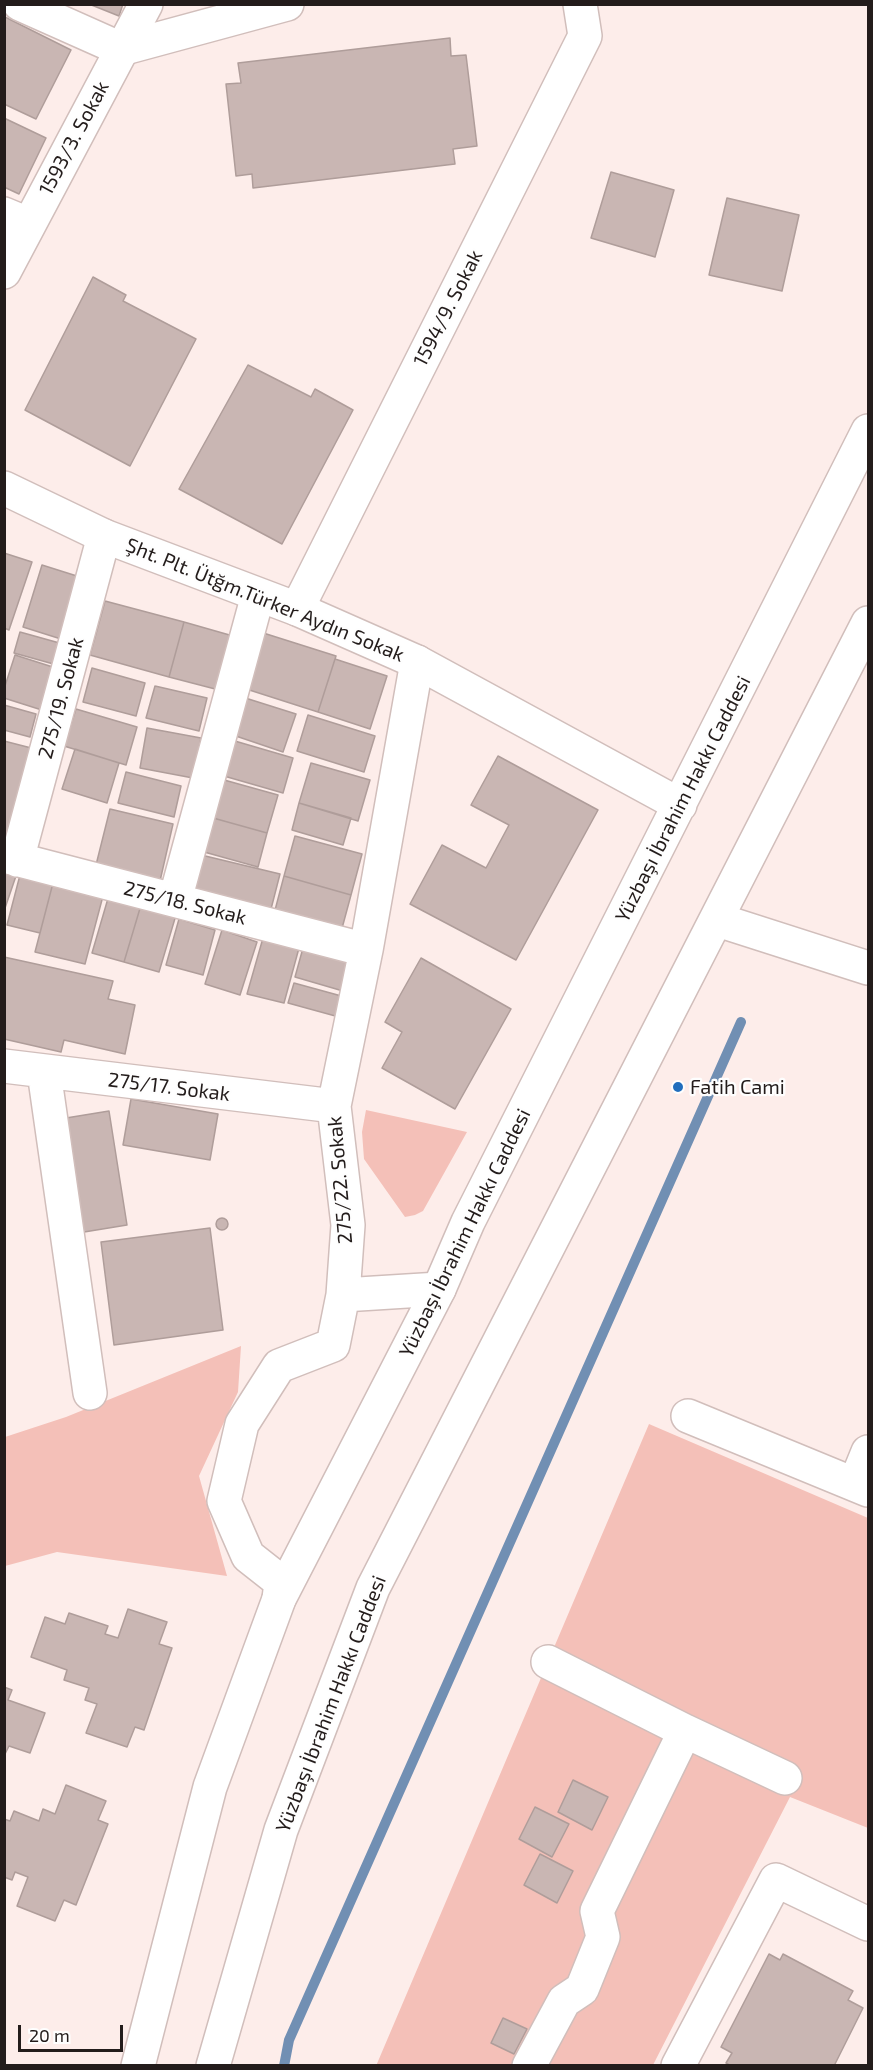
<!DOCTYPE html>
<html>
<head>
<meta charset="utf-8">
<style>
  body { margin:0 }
  #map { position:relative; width:873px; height:2070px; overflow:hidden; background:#fdedea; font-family:"Exo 2",sans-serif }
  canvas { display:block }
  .frame { position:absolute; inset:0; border:6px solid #231c1b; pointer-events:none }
  .scale { position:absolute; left:18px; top:2025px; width:105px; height:27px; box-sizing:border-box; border:3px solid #231c1b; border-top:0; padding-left:8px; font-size:18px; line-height:21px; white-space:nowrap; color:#231c1b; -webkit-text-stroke:4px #fefefe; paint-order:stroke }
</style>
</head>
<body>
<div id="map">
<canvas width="873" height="2070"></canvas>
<div class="frame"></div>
<div class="scale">20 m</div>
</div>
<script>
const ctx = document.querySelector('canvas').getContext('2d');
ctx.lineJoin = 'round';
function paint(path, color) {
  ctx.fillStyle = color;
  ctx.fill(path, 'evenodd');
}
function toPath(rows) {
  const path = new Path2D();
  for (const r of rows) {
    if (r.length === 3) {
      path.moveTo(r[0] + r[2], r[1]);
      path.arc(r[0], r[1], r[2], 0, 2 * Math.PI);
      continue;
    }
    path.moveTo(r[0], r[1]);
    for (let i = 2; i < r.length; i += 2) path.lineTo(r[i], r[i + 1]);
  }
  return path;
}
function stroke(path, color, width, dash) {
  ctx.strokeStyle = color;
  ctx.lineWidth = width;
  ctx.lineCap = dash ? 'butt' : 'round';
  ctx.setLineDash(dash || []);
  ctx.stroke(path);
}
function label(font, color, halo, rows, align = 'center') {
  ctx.font = font + ' "Exo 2",sans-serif';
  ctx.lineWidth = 4.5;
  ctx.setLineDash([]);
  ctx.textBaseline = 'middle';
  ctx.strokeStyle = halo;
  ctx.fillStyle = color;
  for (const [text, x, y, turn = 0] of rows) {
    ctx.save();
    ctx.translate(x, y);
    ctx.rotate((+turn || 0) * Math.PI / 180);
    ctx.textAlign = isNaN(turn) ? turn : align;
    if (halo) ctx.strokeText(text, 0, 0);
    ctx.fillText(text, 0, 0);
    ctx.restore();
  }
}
paint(toPath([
  [366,1110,467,1132,423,1211,415,1215,405,1217,364,1159,362,1132],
  [241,1346,238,1392,199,1476,227,1576,57,1552,5,1566,5,1437,66,1417],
  [649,1424,868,1518,868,1828,790,1797,653,2065,376,2066]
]), '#f4c0b8');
stroke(toPath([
  [284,2066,289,2040,741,1022]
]), '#718fb3', 10);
const building = toPath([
  [89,4,123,4,119,16,89,4],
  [5,17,71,50,36,119,4,104,5,17],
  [450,38,451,56,466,55,477,146,453,149,455,164,253,188,252,174,236,176,226,84,241,83,238,63,450,38],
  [4,118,46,138,19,194,4,187,4,118],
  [611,172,674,190,655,257,591,238,611,172],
  [727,198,799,215,782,291,709,275,727,198],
  [93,277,126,295,123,301,196,339,130,466,25,410,93,277],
  [248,365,311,397,315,389,353,410,282,544,179,489,248,365],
  [4,553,32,562,9,630,4,628,4,553],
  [42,565,80,577,61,639,23,627,42,565],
  [105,601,184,622,169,677,90,655,105,601],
  [184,622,233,636,219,690,169,677,184,622],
  [257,631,336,656,318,712,240,687,257,631],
  [20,632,63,644,57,665,14,653,20,632],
  [15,655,59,669,45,711,4,698,4,689,15,655],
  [335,659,387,676,370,729,318,712,335,659],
  [92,668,145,683,136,716,83,702,92,668],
  [155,686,207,698,199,731,146,718,155,686],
  [239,696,296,714,283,752,227,733,239,696],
  [4,705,36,714,30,737,4,730,4,705],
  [76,709,137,727,126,765,64,746,76,709],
  [308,715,375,736,364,772,297,751,308,715],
  [147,728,201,738,193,778,140,768,147,728],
  [228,739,293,758,283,793,217,774,228,739],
  [4,741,39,750,14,843,4,840,4,741],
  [75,749,119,763,107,803,62,789,75,749],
  [498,756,598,810,516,960,410,904,442,845,486,868,509,825,471,805,498,756],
  [311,763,370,780,358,821,299,803,311,763],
  [126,772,181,786,174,817,118,803,126,772],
  [217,778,278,795,267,833,206,816,217,778],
  [299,803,351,818,343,845,292,830,299,803],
  [110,809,173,824,160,881,96,865,110,809],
  [206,816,267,833,258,867,197,850,206,816],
  [295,836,362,854,351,895,284,876,295,836],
  [197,854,280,874,271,909,189,889,197,854],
  [4,869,17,873,4,911,4,869],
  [20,875,53,883,40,933,7,925,20,875],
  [284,876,351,895,341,932,274,914,284,876],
  [53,883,103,896,85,964,35,952,53,883],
  [109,895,141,905,124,962,92,953,109,895],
  [141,905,176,915,159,972,124,962,141,905],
  [179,919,215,930,203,975,166,965,179,919],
  [222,930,257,942,240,995,205,984,222,930],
  [263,938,299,948,284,1003,247,994,263,938],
  [303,948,351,961,343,991,295,977,303,948],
  [4,957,113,981,108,999,135,1005,125,1054,64,1040,61,1052,4,1039,4,957],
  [421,958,511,1009,455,1109,382,1068,402,1032,385,1022,421,958],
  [294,983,345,997,339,1017,288,1003,294,983],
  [131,1099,218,1114,210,1160,123,1145,131,1099],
  [109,1111,127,1225,78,1233,60,1119,109,1111],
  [222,1224,6],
  [210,1228,223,1330,114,1345,101,1242,210,1228],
  [128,1609,167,1622,159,1644,172,1648,144,1730,135,1727,127,1747,86,1733,97,1704,85,1700,89,1688,64,1680,67,1670,31,1657,45,1617,65,1624,69,1613,108,1626,105,1634,118,1638,128,1609],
  [4,1687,12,1690,8,1700,45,1713,30,1753,9,1746,4,1756,4,1687],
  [573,1780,608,1797,592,1830,558,1812,573,1780],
  [66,1785,106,1801,98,1820,108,1824,76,1905,64,1900,55,1921,17,1906,28,1877,15,1872,12,1880,4,1877,4,1819,10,1821,14,1811,39,1821,43,1809,55,1814,66,1785],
  [535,1807,569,1824,552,1857,519,1839,535,1807],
  [540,1854,573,1871,557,1903,524,1885,540,1854],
  [769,1954,780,1960,783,1954,853,1991,848,2000,863,2008,834,2066,731,2066,726,2063,732,2053,721,2047,769,1954],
  [503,2018,527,2029,514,2054,491,2043,503,2018]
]);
paint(building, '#c9b6b3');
stroke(building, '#af9d9a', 1.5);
const street = toPath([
  [20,4,121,49,287,4],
  [4,214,28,224],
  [297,609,585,36,580,4],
  [4,856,366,950],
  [17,860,104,536],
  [175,900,258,595],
  [718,920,868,968],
  [4,1066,334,1106],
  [44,1072,90,1393],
  [343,1295,439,1289],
  [688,1416,868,1490],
  [855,1484,868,1452],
  [279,1599,281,1582,248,1556,224,1501,242,1424,279,1366,333,1345,343,1295,348,1225,334,1106,366,950,417,662],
  [548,1662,685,1731],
  [529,2066,564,2001,582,1989,603,1937,597,1911,685,1731,785,1778],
  [678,2066,776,1880,868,1924]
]);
const secondary = toPath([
  [4,272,146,4],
  [4,488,104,536,297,609,417,662,680,805],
  [138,2066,210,1787,279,1599,439,1289,468,1222,868,431],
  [213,2066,281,1830,373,1588,868,623]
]);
stroke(street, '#d1bebb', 36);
stroke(secondary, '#d1bebb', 36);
stroke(street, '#fff', 33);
stroke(secondary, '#fff', 33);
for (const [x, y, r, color] of [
  [678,1087,6,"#216ebd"]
]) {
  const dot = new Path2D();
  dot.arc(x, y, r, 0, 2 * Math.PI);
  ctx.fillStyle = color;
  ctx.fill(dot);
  stroke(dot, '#fefefe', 2);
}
label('20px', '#231c1b', '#fefefe', [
  ["1593/3. Sokak",74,138,-62],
  ["1594/9. Sokak",448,308,-63],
  ["Şht. Plt. Ütğm.Türker Aydın Sokak",265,600,22],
  ["275/19. Sokak",61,698,-75],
  ["Yüzbaşı İbrahim Hakkı Caddesi",683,799,-63],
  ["275/18. Sokak",185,903,14],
  ["275/17. Sokak",169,1087,7],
  ["275/22. Sokak",340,1180,-95],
  ["Yüzbaşı İbrahim Hakkı Caddesi",465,1233,-64],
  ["Yüzbaşı İbrahim Hakkı Caddesi",331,1704,-69]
]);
label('20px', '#231c1b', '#fefefe', [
  ["Fatih Cami",690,1087]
], 'left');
</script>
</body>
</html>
